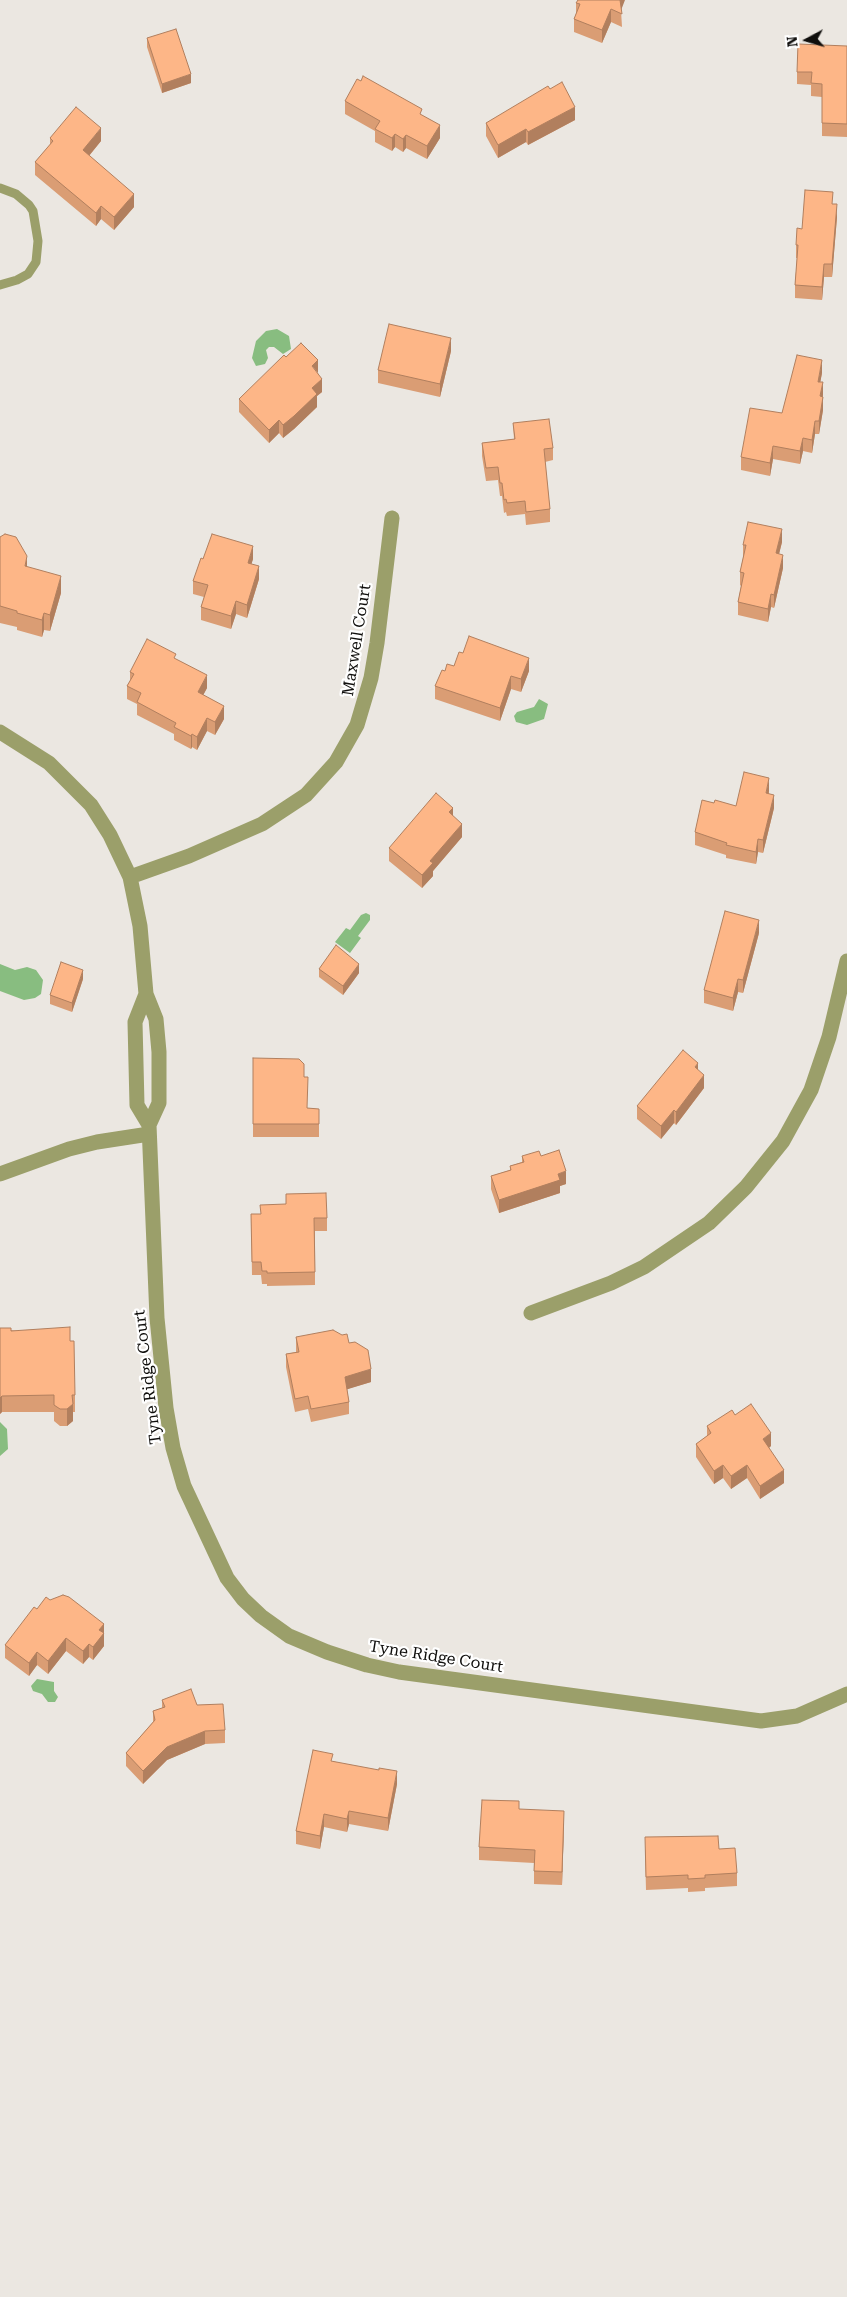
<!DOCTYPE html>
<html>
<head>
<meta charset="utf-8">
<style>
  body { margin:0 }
  #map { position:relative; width:847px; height:2297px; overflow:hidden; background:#ebe7e1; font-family:"Roboto Serif",serif }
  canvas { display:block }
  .north { position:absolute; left:782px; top:15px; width:50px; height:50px; -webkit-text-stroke:4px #fff; paint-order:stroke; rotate:264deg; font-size:14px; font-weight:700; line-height:20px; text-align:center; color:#0f0e0c }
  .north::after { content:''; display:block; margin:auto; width:18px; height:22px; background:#0f0e0c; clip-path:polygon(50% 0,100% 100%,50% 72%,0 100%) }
</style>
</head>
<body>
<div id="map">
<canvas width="847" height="2297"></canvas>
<div class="north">N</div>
</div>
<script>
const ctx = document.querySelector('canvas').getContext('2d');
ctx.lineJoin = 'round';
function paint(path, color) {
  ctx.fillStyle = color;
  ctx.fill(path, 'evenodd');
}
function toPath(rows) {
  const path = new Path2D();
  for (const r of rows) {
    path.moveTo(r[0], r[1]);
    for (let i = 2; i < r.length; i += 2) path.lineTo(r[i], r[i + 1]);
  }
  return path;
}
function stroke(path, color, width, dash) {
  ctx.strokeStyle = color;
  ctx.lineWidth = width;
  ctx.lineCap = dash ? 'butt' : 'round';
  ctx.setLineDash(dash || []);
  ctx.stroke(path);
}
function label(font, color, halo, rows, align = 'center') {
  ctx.font = font + ' "Roboto Serif",serif';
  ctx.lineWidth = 4.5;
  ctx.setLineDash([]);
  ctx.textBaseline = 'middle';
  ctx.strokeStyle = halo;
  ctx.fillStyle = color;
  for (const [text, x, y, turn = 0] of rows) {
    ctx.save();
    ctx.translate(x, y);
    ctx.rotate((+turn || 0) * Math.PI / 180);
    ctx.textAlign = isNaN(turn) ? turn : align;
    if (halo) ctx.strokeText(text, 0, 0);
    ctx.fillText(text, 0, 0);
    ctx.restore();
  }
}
paint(toPath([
  [277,329,289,336,291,349,283,354,274,347,269,347,266,350,268,358,265,364,256,366,252,358,256,341,266,331],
  [539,699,548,704,544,719,527,725,516,722,514,716,517,712,534,707],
  [366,913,370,915,370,920,358,936,361,938,350,953,335,942,346,928,350,930,361,915],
  [0,964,15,970,27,967,36,970,43,980,41,994,35,998,24,1000,0,991],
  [0,1422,7,1429,8,1449,0,1456],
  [37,1679,54,1682,54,1691,58,1697,55,1702,48,1702,42,1694,33,1691,31,1686]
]), '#88bd80');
stroke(toPath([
  [0,188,16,194,29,205,33,211,38,241,36,262,28,274,17,280,0,285]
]), '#9b9f6a', 9);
stroke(toPath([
  [0,732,49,763,91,805,110,835,130,877,140,926,146,994,156,1019,159,1052,159,1103,149,1125,157,1318,166,1408,173,1448,184,1486,227,1578,243,1599,261,1616,289,1636,327,1652,367,1665,399,1672,761,1721,797,1716,847,1694],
  [130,877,189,856,262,824,306,795,336,762,357,725,371,678,377,643,392,518],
  [146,994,135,1022,137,1105,149,1125],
  [0,1174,69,1149,97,1142,149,1134],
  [531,1313,611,1283,644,1267,709,1223,746,1187,783,1141,811,1090,829,1037,847,961]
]), '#9b9f6a', 15);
paint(toPath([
  [576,3,621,10,622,27,611,22,602,43,574,32,574,19,576,14],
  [147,38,191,83,162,93,147,47],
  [847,46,847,137,822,136,822,97,811,96,811,85,797,84,797,72],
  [550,89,575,120,528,145,526,142,498,158,486,136,486,123],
  [345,101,422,115,440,138,427,159,406,148,403,152,395,147,392,151,375,142,375,131,345,114],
  [50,138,101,141,89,156,134,207,114,230,101,219,96,226,35,175,35,162,50,145],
  [833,204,837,217,832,277,824,277,822,300,795,298,795,285,797,258,796,258,796,245,802,229],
  [451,351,440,397,378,383,378,370],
  [286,357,318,373,322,392,317,396,317,407,294,429,283,438,279,433,269,443,239,412,239,399],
  [822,373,820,382,823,396,823,410,819,434,815,434,812,453,803,451,800,464,773,459,770,476,741,470,741,457,782,413],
  [513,423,553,448,553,460,545,462,550,509,550,522,526,525,525,514,507,516,506,512,504,513,502,496,500,496,498,480,486,481,482,456,482,443,514,439],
  [0,537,27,567,61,593,50,631,44,630,42,637,17,630,17,627,0,623],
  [782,542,779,554,783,568,774,608,771,607,768,622,738,615,738,602,741,586,740,585,740,572,743,558,743,545],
  [203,559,253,559,251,564,259,579,247,618,236,614,231,629,201,620,201,607,204,597,193,594,193,581],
  [463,653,529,671,521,692,511,689,500,721,435,699,435,686,445,671,454,666],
  [176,660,207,688,203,695,224,719,215,735,207,731,197,750,192,747,191,749,174,740,174,734,137,715,137,704,127,699,127,686,130,681,130,672],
  [769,791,769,794,774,808,763,853,758,852,756,864,726,858,726,855,695,845,695,832,714,803,736,806],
  [453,816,462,837,433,871,433,876,422,888,389,861,389,848],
  [759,933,743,993,738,992,733,1011,704,1003,704,990],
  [319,969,359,973,343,995,319,977],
  [83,979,72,1012,50,1004,50,995],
  [253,1058,304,1077,307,1108,319,1109,319,1137,253,1137],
  [698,1071,704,1088,676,1125,674,1123,661,1139,637,1119,637,1106],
  [522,1156,541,1156,566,1184,560,1186,560,1193,499,1213,491,1189,491,1176,510,1170,510,1166,522,1162],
  [251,1214,327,1218,327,1231,315,1231,315,1285,267,1286,267,1284,262,1284,261,1275,252,1275],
  [0,1328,70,1341,75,1395,75,1412,73,1412,73,1421,67,1426,60,1426,54,1421,54,1412,2,1412,0,1414],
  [296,1337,349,1343,371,1382,347,1389,349,1402,349,1414,311,1422,308,1409,295,1412,286,1367,286,1354,296,1352],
  [707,1426,771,1446,769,1448,784,1483,760,1499,747,1478,731,1489,723,1478,714,1484,696,1457,696,1444,707,1436],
  [50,1600,104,1624,104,1646,93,1660,89,1657,83,1664,66,1651,48,1674,37,1665,29,1676,5,1658,5,1645,37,1609],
  [162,1700,197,1705,225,1730,225,1743,205,1744,167,1760,143,1784,126,1766,126,1753,153,1722,153,1711,162,1708],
  [333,1761,397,1784,388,1831,349,1824,347,1832,324,1827,320,1849,296,1844,296,1831],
  [519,1809,564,1824,562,1885,534,1884,534,1863,479,1860,479,1847],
  [719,1849,737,1873,737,1886,705,1888,705,1891,688,1892,688,1888,646,1890,645,1850]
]), '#da9d74');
paint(toPath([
  [620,0,625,0,620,13],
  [611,9,611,22,602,43,602,30],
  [191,74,191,83,162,93,162,84],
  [575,107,575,120,528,145,528,132],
  [440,125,440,138,427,159,427,146],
  [101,128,101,141,83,163,83,150],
  [526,129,526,142,498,158,498,145],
  [395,134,395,147,392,151,392,138],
  [406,135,406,148,403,152,403,139],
  [134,194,134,207,114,230,114,217],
  [837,204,837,217,832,277,832,264],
  [101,206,101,219,96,226,96,213],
  [824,264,824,277,822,300,822,287],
  [451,338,451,351,440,397,440,384],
  [318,360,318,373,312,366],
  [822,360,822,373,818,395,818,382],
  [322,379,322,392,317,396,317,407,294,429,283,438,283,425,312,388],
  [823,382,823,395,820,409,820,396],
  [823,397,823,410,819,434,819,421],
  [279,420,279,433,269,443,269,430],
  [815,421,815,434,812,453,812,440],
  [803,438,803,451,800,464,800,451],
  [773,446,773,459,770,476,770,463],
  [782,529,782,542,776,566,776,553],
  [253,546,253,559,248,576,248,563],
  [783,555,783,568,774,608,774,595],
  [27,556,27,573,25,566],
  [259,566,259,579,247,618,247,605],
  [61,576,61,593,50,631,50,615],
  [771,594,771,607,768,622,768,609],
  [236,601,236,614,231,629,231,616],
  [44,613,44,630,42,637,42,620],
  [529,658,529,671,521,692,521,679],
  [207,675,207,688,198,705,198,692],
  [511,676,511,689,500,721,500,708],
  [224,706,224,719,215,735,215,722],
  [207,718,207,731,197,750,197,737],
  [192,734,192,747,191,749,191,736],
  [769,778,769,791,766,806,766,793],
  [774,795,774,808,763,853,763,840],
  [453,808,453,821,449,812],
  [462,824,462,837,433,871,433,876,422,888,422,875,430,861],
  [758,839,758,852,756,864,756,852],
  [759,920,759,933,743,993,743,980],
  [359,964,359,973,343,995,343,986],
  [83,970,83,979,72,1012,72,1003],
  [738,979,738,992,733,1011,733,998],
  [698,1063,698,1076,695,1067],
  [704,1075,704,1088,676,1125,676,1112],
  [674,1110,674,1123,661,1139,661,1126],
  [566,1171,566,1184,560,1186,560,1193,499,1213,499,1200,558,1174],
  [371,1369,371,1382,345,1390,345,1377],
  [2,1396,2,1412,0,1414,0,1398],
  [73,1404,73,1421,67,1426,67,1409],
  [771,1433,771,1446,763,1452,763,1439],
  [723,1465,723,1478,714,1484,714,1471],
  [747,1465,747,1478,731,1489,731,1476],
  [784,1470,784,1483,760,1499,760,1486],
  [104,1624,104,1646,93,1660,93,1647,99,1630],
  [66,1638,66,1651,48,1674,48,1661],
  [89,1644,89,1657,83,1664,83,1651],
  [37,1652,37,1665,29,1676,29,1663],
  [205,1731,205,1744,167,1760,143,1784,143,1771,167,1747],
  [397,1771,397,1784,388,1831,388,1818],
  [349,1811,349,1824,347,1832,347,1819],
  [564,1811,564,1824,562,1885,562,1872],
  [324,1814,324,1827,320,1849,320,1836]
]), '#b17f5e');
const building = toPath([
  [578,0,620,0,622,14,611,9,602,30,574,19,580,4,576,3,578,0],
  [176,29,191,74,162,84,147,38,176,29],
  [798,44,847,46,847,124,822,123,822,84,811,83,812,72,797,72,798,44],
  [363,76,422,109,420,114,440,125,427,146,406,135,403,139,395,134,392,138,375,129,380,121,345,101,357,79,361,81,363,76],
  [562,82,575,107,528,132,526,129,498,145,486,123,548,86,550,89,562,82],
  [76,107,101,128,83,150,134,194,114,217,101,206,96,213,35,162,53,141,50,138,76,107],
  [805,190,833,192,832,204,837,204,832,264,824,264,822,287,795,285,798,245,796,245,797,228,802,229,805,190],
  [389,324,451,338,440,384,378,370,389,324],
  [301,343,318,360,312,366,322,379,312,388,317,394,294,416,283,425,279,420,269,430,239,399,284,355,286,357,301,343],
  [797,355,822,360,818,382,823,382,820,396,823,397,819,421,815,421,812,440,803,438,800,451,773,446,770,463,741,457,750,408,782,413,797,355],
  [549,419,553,448,544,449,550,509,526,512,525,501,507,503,506,499,504,500,502,483,500,483,498,467,486,468,482,443,515,439,513,423,549,419],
  [748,522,782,529,776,553,783,555,774,595,771,594,768,609,738,602,744,573,740,572,746,545,743,545,748,522],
  [5,534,16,537,27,556,25,566,61,576,50,615,44,613,42,620,17,613,17,611,0,606,0,537,5,534],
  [212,534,253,546,248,563,259,566,247,605,236,601,231,616,201,607,208,585,193,581,201,558,203,559,212,534],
  [469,636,529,658,521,679,511,676,500,708,435,686,442,670,445,671,447,664,454,666,459,652,463,653,469,636],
  [147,639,176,654,174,658,207,675,198,692,224,706,215,722,207,718,197,737,192,734,191,736,174,727,176,723,137,702,141,693,127,686,134,674,130,672,147,639],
  [744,772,769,778,766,793,774,795,763,840,758,839,756,852,726,845,727,843,695,832,702,800,714,803,715,800,736,806,744,772],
  [436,793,453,808,449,812,462,824,430,861,433,863,422,875,389,848,436,793],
  [725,911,759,920,743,980,738,979,733,998,704,990,725,911],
  [336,945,359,964,343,986,319,969,336,945],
  [61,962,83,970,72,1003,50,995,61,962],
  [683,1050,698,1063,695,1067,704,1075,676,1112,674,1110,661,1126,637,1106,683,1050],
  [253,1058,299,1059,304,1064,304,1077,308,1077,307,1108,319,1109,319,1124,253,1124,253,1058],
  [559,1150,566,1171,558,1174,560,1180,499,1200,491,1176,511,1170,510,1166,524,1162,522,1156,539,1151,541,1156,559,1150],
  [326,1193,327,1218,314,1218,315,1272,267,1273,267,1271,262,1271,261,1262,252,1262,251,1214,261,1214,260,1205,286,1204,286,1194,326,1193],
  [70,1327,70,1341,74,1341,75,1395,72,1395,73,1404,67,1409,60,1409,54,1405,54,1395,2,1396,0,1398,0,1328,11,1328,11,1331,70,1327],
  [333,1330,342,1335,347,1334,349,1343,355,1342,368,1350,371,1369,345,1377,349,1402,311,1409,308,1396,295,1399,286,1354,299,1352,296,1337,333,1330],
  [751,1404,771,1433,763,1439,784,1470,760,1486,747,1465,731,1476,723,1465,714,1471,696,1444,711,1433,707,1426,732,1410,735,1415,751,1404],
  [63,1595,69,1597,104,1624,99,1630,104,1633,93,1647,89,1644,83,1651,66,1638,48,1661,37,1652,29,1663,5,1645,34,1607,37,1609,46,1597,50,1600,63,1595],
  [191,1689,197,1705,223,1704,225,1730,205,1731,167,1747,143,1771,126,1753,155,1720,153,1711,165,1707,162,1700,191,1689],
  [313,1750,333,1754,331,1761,379,1770,379,1768,397,1771,388,1818,349,1811,347,1819,324,1814,320,1836,296,1831,313,1750],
  [482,1800,519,1801,519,1809,564,1811,562,1872,534,1871,535,1850,479,1847,482,1800],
  [718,1836,719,1849,735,1848,737,1873,705,1875,705,1878,688,1879,688,1875,646,1877,645,1837,718,1836]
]);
paint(building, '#fdb687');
stroke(building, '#b17f5e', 1);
label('16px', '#0f0e0c', '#fff', [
  ["Maxwell Court",357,640,-81],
  ["Tyne Ridge Court",148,1377,-97],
  ["Tyne Ridge Court",436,1657,9]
]);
</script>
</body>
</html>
